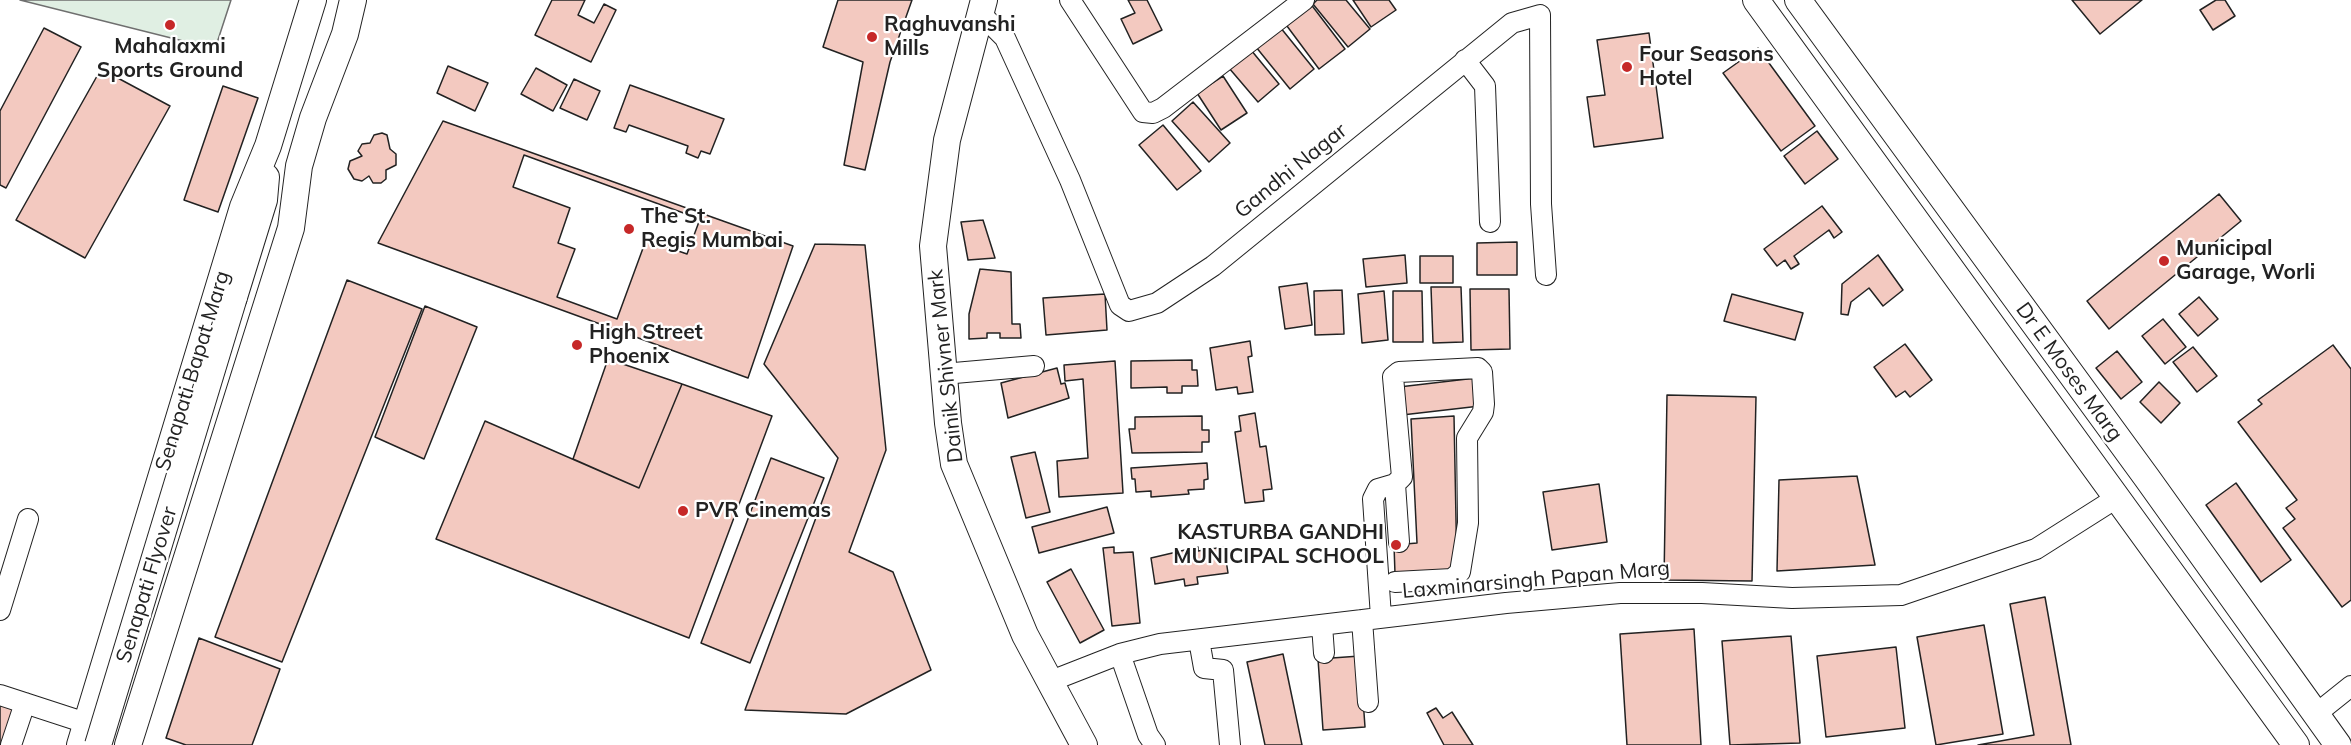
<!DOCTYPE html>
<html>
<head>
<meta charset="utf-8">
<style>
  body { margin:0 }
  canvas { display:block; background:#fff }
</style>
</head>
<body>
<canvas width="2351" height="745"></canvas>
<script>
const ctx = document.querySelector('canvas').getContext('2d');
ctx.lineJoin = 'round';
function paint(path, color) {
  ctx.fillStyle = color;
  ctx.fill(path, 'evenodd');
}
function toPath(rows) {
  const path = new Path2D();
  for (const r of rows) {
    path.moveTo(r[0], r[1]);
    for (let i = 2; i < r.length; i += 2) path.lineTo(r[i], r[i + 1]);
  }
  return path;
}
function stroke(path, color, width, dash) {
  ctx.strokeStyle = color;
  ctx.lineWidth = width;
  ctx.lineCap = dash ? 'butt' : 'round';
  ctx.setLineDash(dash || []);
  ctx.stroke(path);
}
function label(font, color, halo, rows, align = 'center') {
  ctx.font = font + ' Mulish,sans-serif';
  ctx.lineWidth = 4.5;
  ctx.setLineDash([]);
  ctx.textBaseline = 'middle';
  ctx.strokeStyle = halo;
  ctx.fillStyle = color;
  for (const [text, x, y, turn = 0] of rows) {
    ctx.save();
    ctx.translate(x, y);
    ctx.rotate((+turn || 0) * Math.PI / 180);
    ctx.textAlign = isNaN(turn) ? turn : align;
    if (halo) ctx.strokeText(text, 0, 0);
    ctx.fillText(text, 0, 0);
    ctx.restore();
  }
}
const green = toPath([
  [20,0,231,0,215,49,20,0]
]);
paint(green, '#e0efe3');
stroke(green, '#6f6f6f', 1.5);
const building = toPath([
  [552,0,585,0,578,15,594,23,604,4,616,10,591,62,535,35,552,0],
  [838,0,912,0,890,62,865,170,844,165,863,62,823,47,838,0],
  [1128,0,1147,0,1162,30,1133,44,1121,19,1135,13,1128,0],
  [1317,0,1346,0,1370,29,1348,47,1313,4,1317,0],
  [1353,0,1389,0,1396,10,1371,27,1353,0],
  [2072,0,2142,0,2100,34,2072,0],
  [2216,0,2225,0,2235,16,2213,30,2200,10,2216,0],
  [1310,3,1345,49,1319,69,1284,22,1310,3],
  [1280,27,1314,69,1290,89,1256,47,1280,27],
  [44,28,81,47,6,188,0,185,0,111,44,28],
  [1649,33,1663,138,1594,147,1587,97,1605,95,1597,40,1649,33],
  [1758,48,1815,126,1781,151,1723,73,1758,48],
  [1251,50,1279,84,1258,102,1229,68,1251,50],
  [448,66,488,83,475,111,437,93,448,66],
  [536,68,567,85,553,111,521,94,536,68],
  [101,69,170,106,85,258,16,220,101,69],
  [1223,76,1247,113,1221,130,1197,93,1223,76],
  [574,79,600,91,587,120,560,108,574,79],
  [630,85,724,119,710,154,701,151,698,158,686,153,688,146,629,125,626,132,614,128,630,85],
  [223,86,258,98,218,212,184,200,223,86],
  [1193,102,1230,143,1209,162,1172,121,1193,102],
  [443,121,793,246,748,378,378,243,443,121],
  [1163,125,1201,171,1177,190,1139,145,1163,125],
  [1817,131,1838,159,1805,184,1784,156,1817,131],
  [382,133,387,135,390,149,396,154,396,165,386,170,386,179,381,183,373,183,369,176,362,181,354,179,348,169,350,161,362,156,358,151,362,144,370,143,374,135,382,133],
  [524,155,700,219,687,254,646,240,617,319,557,297,575,249,558,243,570,208,513,187,524,155],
  [2219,194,2241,221,2109,329,2087,301,2219,194],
  [1822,206,1842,232,1834,238,1829,230,1794,256,1799,264,1791,269,1785,260,1777,266,1764,249,1822,206],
  [983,220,995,258,968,260,961,222,983,220],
  [1517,242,1517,275,1477,275,1477,243,1517,242],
  [815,244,865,245,886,450,849,552,893,572,931,670,846,714,745,710,838,458,764,364,815,244],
  [1405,255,1407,283,1366,287,1363,259,1405,255],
  [1878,255,1903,290,1883,306,1869,288,1851,302,1848,315,1841,314,1842,284,1878,255],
  [1420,256,1453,256,1453,283,1420,283,1420,256],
  [980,269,1011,272,1012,324,1020,324,1021,338,1000,338,1000,333,987,333,987,338,969,339,969,314,980,269],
  [347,280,422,309,282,662,215,637,347,280],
  [1307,283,1312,325,1285,329,1279,287,1307,283],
  [1431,287,1461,287,1463,342,1433,343,1431,287],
  [1470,289,1509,289,1510,349,1471,350,1470,289],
  [1342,290,1344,334,1315,335,1314,291,1342,290],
  [1384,291,1388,340,1362,343,1358,294,1384,291],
  [1393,291,1422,291,1423,342,1393,342,1393,291],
  [1105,294,1107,330,1046,335,1043,298,1105,294],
  [1732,294,1803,313,1795,340,1724,321,1732,294],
  [2199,297,2218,319,2198,336,2179,314,2199,297],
  [425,306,477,327,424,459,375,437,425,306],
  [2163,319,2186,347,2165,364,2142,336,2163,319],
  [1250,341,1252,356,1248,357,1253,392,1238,394,1237,387,1216,390,1210,348,1250,341],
  [1905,344,1932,380,1910,397,1905,391,1896,397,1874,367,1905,344],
  [2333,345,2351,369,2351,600,2342,607,2283,528,2295,519,2286,508,2297,500,2238,422,2262,404,2258,400,2333,345],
  [2193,347,2217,376,2197,392,2173,362,2193,347],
  [2117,351,2142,382,2121,399,2096,368,2117,351],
  [608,359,682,384,639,488,573,459,608,359],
  [1192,360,1192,370,1197,370,1198,386,1182,386,1182,393,1167,393,1167,387,1131,388,1131,361,1192,360],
  [1115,361,1123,493,1059,497,1057,461,1088,458,1083,379,1065,381,1064,365,1115,361],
  [1057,368,1061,384,1065,383,1069,398,1008,418,1001,383,1057,368],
  [1476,378,1480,406,1402,415,1399,387,1476,378],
  [2159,382,2180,403,2161,423,2140,402,2159,382],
  [682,384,772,416,689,638,436,539,485,421,639,488,682,384],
  [1667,395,1756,397,1752,581,1664,580,1667,395],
  [1255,413,1260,447,1266,446,1272,489,1263,490,1264,501,1245,503,1235,432,1241,431,1239,416,1255,413],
  [1202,416,1202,430,1209,430,1209,442,1202,442,1202,452,1132,453,1129,429,1135,429,1135,417,1202,416],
  [1454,416,1457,571,1395,574,1394,545,1417,543,1411,419,1454,416],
  [1035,452,1050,512,1026,518,1011,457,1035,452],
  [771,458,824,478,750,663,701,643,771,458],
  [1207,463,1208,479,1204,480,1204,489,1188,490,1189,494,1151,497,1151,491,1136,492,1135,479,1132,479,1131,468,1207,463],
  [1857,476,1875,565,1777,571,1779,480,1857,476],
  [2236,483,2291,560,2261,582,2206,505,2236,483],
  [1599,484,1607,542,1552,550,1543,492,1599,484],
  [1107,507,1114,533,1039,553,1032,527,1107,507],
  [1114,547,1114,553,1133,552,1140,623,1112,626,1103,548,1114,547],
  [1198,547,1198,551,1224,547,1228,573,1197,577,1198,584,1185,586,1184,579,1155,584,1151,558,1198,547],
  [1071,569,1104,630,1080,643,1047,582,1071,569],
  [2045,597,2071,745,1978,745,2034,735,2010,604,2045,597],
  [1984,625,2003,734,1936,745,1917,637,1984,625],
  [1694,629,1701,745,1627,745,1620,634,1694,629],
  [1791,636,1800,743,1730,745,1722,641,1791,636],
  [199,638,280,669,252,745,186,745,166,738,199,638],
  [1896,647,1905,728,1826,737,1817,656,1896,647],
  [1283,654,1302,745,1265,745,1247,662,1283,654],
  [1360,656,1365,727,1323,730,1318,659,1360,656],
  [0,700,16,705,4,745,0,745,0,700],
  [1436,708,1443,718,1452,712,1473,745,1444,745,1427,713,1436,708]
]);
paint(building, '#f3c9c0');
stroke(building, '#222', 1.5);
const minor = toPath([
  [1070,0,1143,112,1153,113,1163,108,1304,0],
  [980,13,1005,38,1070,180,1120,305,1129,311,1157,303,1213,266,1512,23,1540,15,1541,204,1546,275],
  [1465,60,1485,86,1490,222],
  [943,374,1034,366],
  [1395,484,1399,542],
  [0,610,28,519],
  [1381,617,1373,499,1378,489,1395,484,1402,477,1393,377,1399,372,1478,368,1482,372,1484,404,1483,412,1467,438,1468,523,1460,572,1452,579,1395,582],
  [1362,620,1368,702],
  [1322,625,1324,653],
  [1199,640,1204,668,1223,670,1230,745],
  [1120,654,1148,735,1155,745],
  [1051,681,1120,654,1160,644,1506,603,1620,593,1702,593,1792,598,1901,595,2036,549,2118,497],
  [0,695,86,723],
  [2316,714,2351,686],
  [11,745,25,703]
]);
const major = toPath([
  [984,0,947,140,933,246,948,423,954,464,1025,635,1084,745],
  [1756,0,2296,745],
  [1798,0,2147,478,2338,745],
  [234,297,264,200,266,177],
  [80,745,243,207,268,146,313,0],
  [128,745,291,228,299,166,313,118,345,34,353,0]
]);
stroke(minor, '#222', 22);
stroke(major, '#222', 28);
stroke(minor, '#fff', 20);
stroke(major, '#fff', 26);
const majorBridge = toPath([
  [98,745,234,297]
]);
stroke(majorBridge, '#222', 28, []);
stroke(majorBridge, '#fff', 26);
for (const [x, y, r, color] of [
  [170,25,6,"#c62828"],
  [872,37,6,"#c62828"],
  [1627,67,6,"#c62828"],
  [629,229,6,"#c62828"],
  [2164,261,6,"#c62828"],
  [577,345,6,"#c62828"],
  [683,511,6,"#c62828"],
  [1396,545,6,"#c62828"]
]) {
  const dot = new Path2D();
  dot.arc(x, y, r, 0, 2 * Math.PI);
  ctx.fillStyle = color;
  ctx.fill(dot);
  stroke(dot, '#fff', 2);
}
label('bold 21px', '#222', '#fff', [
  ["Raghuvanshi",884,25],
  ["Mills",884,49],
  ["Mahalaxmi",170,47,"center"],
  ["Sports Ground",170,71,"center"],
  ["Four Seasons",1639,55],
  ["Hotel",1639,79],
  ["The St.",641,217],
  ["Regis Mumbai",641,241],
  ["Municipal",2176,249],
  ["Garage, Worli",2176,273],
  ["High Street",589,333],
  ["Phoenix",589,357],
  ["PVR Cinemas",695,511],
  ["KASTURBA GANDHI",1384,533,"right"],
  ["MUNICIPAL SCHOOL",1384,557,"right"]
], 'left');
label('21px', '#222', '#fff', [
  ["Gandhi Nagar",1291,171,-39],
  ["Dainik Shivner Mark",946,366,-96],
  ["Senapati Bapat Marg",193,371,-73],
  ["Dr E Moses Marg",2069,372,54],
  ["Laxminarsingh Papan Marg",1536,580,-5],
  ["Senapati Flyover",147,585,-73]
]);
</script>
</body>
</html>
